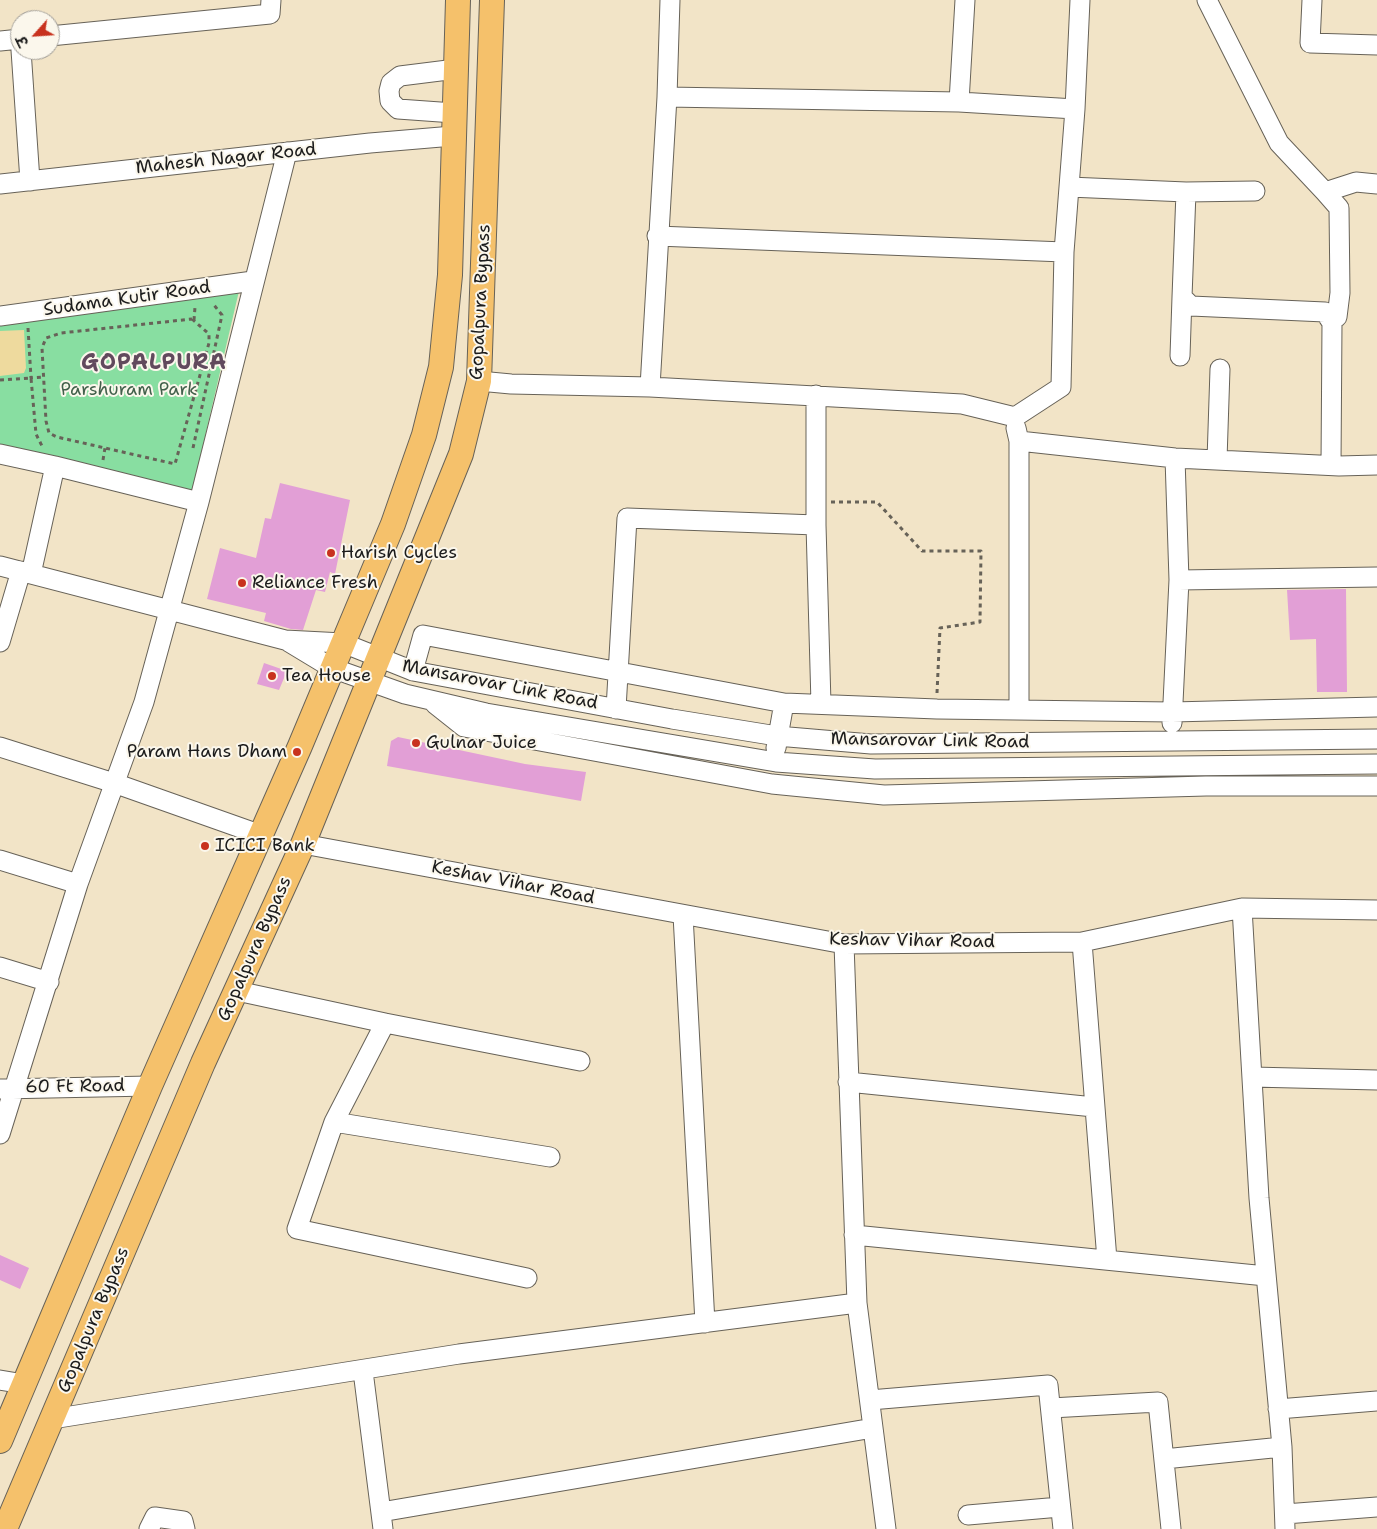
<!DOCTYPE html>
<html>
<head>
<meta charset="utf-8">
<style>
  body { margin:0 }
  #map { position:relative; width:1377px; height:1529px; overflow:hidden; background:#f2e4c7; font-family:"Shantell Sans","Playpen Sans Deva",sans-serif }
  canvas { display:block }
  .north { position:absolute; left:10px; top:10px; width:50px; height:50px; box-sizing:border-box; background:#fbf7ec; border:1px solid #a29f99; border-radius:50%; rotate:244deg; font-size:14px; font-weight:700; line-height:20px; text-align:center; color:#1c1c1c }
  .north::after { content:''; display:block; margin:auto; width:18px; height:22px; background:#c8321e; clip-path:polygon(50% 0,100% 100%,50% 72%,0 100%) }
</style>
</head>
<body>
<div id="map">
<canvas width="1377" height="1529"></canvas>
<div class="north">उ</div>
</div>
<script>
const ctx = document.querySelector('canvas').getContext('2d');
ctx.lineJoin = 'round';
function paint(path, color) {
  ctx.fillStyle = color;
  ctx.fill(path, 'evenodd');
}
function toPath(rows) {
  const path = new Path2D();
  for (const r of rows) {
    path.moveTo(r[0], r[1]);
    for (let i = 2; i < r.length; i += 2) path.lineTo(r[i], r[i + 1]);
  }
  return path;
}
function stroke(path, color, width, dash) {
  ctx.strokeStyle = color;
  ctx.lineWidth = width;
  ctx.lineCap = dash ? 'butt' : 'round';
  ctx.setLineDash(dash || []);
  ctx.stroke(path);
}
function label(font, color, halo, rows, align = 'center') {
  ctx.font = font + ' "Shantell Sans",sans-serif';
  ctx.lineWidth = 4;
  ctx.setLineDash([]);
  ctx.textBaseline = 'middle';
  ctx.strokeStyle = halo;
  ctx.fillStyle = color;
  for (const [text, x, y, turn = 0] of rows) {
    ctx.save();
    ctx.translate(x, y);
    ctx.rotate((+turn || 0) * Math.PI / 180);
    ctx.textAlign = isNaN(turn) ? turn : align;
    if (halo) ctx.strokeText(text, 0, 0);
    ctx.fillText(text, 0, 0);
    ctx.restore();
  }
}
paint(toPath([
  [239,291,192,492,0,447,0,321]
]), '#88dea1');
paint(toPath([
  [24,330,26,368,24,373,0,376,0,331]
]), '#eeda9e');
paint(toPath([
  [280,483,350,500,335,574,330,572,325,592,316,590,303,630,291,629,264,621,266,613,207,599,220,548,256,558,265,518,271,519],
  [1346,589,1347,692,1317,692,1316,639,1290,640,1287,590],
  [264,663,287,671,279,690,257,684],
  [398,737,525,764,586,772,581,801,387,766,391,741],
  [0,1255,29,1268,20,1289,0,1280]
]), '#e29fd6');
const minor = toPath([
  [1207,0,1279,143,1325,192,1356,182,1377,184],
  [1312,0,1310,43,1377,45],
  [50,36,270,14,271,0],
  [0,41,20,39],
  [21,50,30,181],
  [667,97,959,102,1075,109],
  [959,102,965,0],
  [454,113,398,109,390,101,389,91,391,83,400,76,456,69],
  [0,184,370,143,453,136],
  [1069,187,1186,192,1255,191],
  [1186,192,1182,297,1191,306,1325,312,1332,323,1331,465],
  [1325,192,1339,208,1340,293,1337,317],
  [657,236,1064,252],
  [0,316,253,281],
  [1180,356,1182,297],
  [479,381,511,384,650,387,962,404,1015,417,1061,387,1064,252,1075,109,1080,0],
  [650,387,667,97,670,0],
  [816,395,816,525,821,704],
  [1016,428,1019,441,1019,709],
  [1019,441,1175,458,1339,466,1377,465],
  [0,454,55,466,199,502],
  [1217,460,1220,369],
  [0,566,285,640,343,643,413,671,672,719,777,736,871,744,1377,739],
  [31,574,55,466],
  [1179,580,1377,577],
  [0,642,21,571],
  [289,642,332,668,405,694,486,713,776,762,875,769,1377,764],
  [413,671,423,635,784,703,937,709,1172,712,1377,707],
  [435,704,464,727,772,784,884,795,1206,786,1377,786],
  [616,709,627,518,816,525],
  [1172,723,1179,580,1175,458],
  [0,747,114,783,261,835],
  [776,748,784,703],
  [303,844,844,944,1082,942,1242,908,1377,910],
  [0,860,78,884],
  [1242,908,1259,1198,1282,1447,1285,1529],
  [683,915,705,1323],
  [1082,942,1107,1260],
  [844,944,857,1303],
  [0,967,49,982],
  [237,991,385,1023],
  [1252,1077,1377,1080],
  [848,1082,1094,1107],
  [0,1089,150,1086],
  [334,1122,385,1023,580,1061],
  [0,1134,78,884,144,702,199,502,287,152],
  [854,1235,1266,1276],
  [527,1278,297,1229,334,1122,550,1157],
  [363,1371,383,1529],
  [0,1380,24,1384],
  [870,1400,1048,1385,1063,1529],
  [1051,1408,1158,1402,1171,1529],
  [1278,1409,1377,1401],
  [52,1419,459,1354,857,1303,886,1529],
  [1164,1459,1282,1447],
  [381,1512,873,1428],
  [1285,1514,1377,1507],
  [968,1515,1060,1507],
  [149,1529,155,1517,183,1521,185,1529]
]);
const major = toPath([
  [0,1441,150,1086,300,746,393,524,424,435,441,367,450,275,458,0],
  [5,1529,203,1063,303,844,461,454,479,381,492,0]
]);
stroke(minor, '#676258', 21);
stroke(major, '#676258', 26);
stroke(toPath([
  [192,319,209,334,209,343,175,464,57,437,49,433,46,421,42,348,46,338,61,333,192,319],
  [194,320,195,307],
  [28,328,31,378,44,377],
  [0,380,31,378,36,434,42,446],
  [193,448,222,315,214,305,212,305],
  [103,460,105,448],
  [831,502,877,502,922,551,981,551,980,622,940,628,937,693]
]), '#676258', 3, [4, 4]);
stroke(minor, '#fff', 19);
stroke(major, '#f5c16b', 24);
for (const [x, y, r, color] of [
  [331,553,5,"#c8321e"],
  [242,583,5,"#c8321e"],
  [272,676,5,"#c8321e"],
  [416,743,5,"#c8321e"],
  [297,752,5,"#c8321e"],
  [205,846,5,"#c8321e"]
]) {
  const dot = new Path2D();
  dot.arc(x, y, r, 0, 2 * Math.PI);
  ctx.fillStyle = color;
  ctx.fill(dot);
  stroke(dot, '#fbf7ec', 2);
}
label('18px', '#1c1c1c', '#fbf7ec', [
  ["Mahesh Nagar Road",226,159,-6],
  ["Sudama Kutir Road",127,299,-8],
  ["Gopalpura Bypass",481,302,-87],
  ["Mansarovar Link Road",500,685,11],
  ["Mansarovar Link Road",930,741,1],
  ["Keshav Vihar Road",513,883,11],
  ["Keshav Vihar Road",912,941,1],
  ["Gopalpura Bypass",255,949,-66],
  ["60 Ft Road",75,1087,-1],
  ["Gopalpura Bypass",94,1320,-67]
]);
label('18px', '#42604b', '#fbf7ec', [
  ["Parshuram Park",129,390]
]);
label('18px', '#1c1c1c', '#fbf7ec', [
  ["Harish Cycles",341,553],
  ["Reliance Fresh",252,583],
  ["Tea House",282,676],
  ["Gulnar Juice",426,743],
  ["Param Hans Dham",287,752,"right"],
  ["ICICI Bank",215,846]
], 'left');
ctx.letterSpacing = '1px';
label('bold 22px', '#614a5d', '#fbf7ec', [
  ["GOPALPURA",154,363]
]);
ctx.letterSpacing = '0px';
</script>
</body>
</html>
